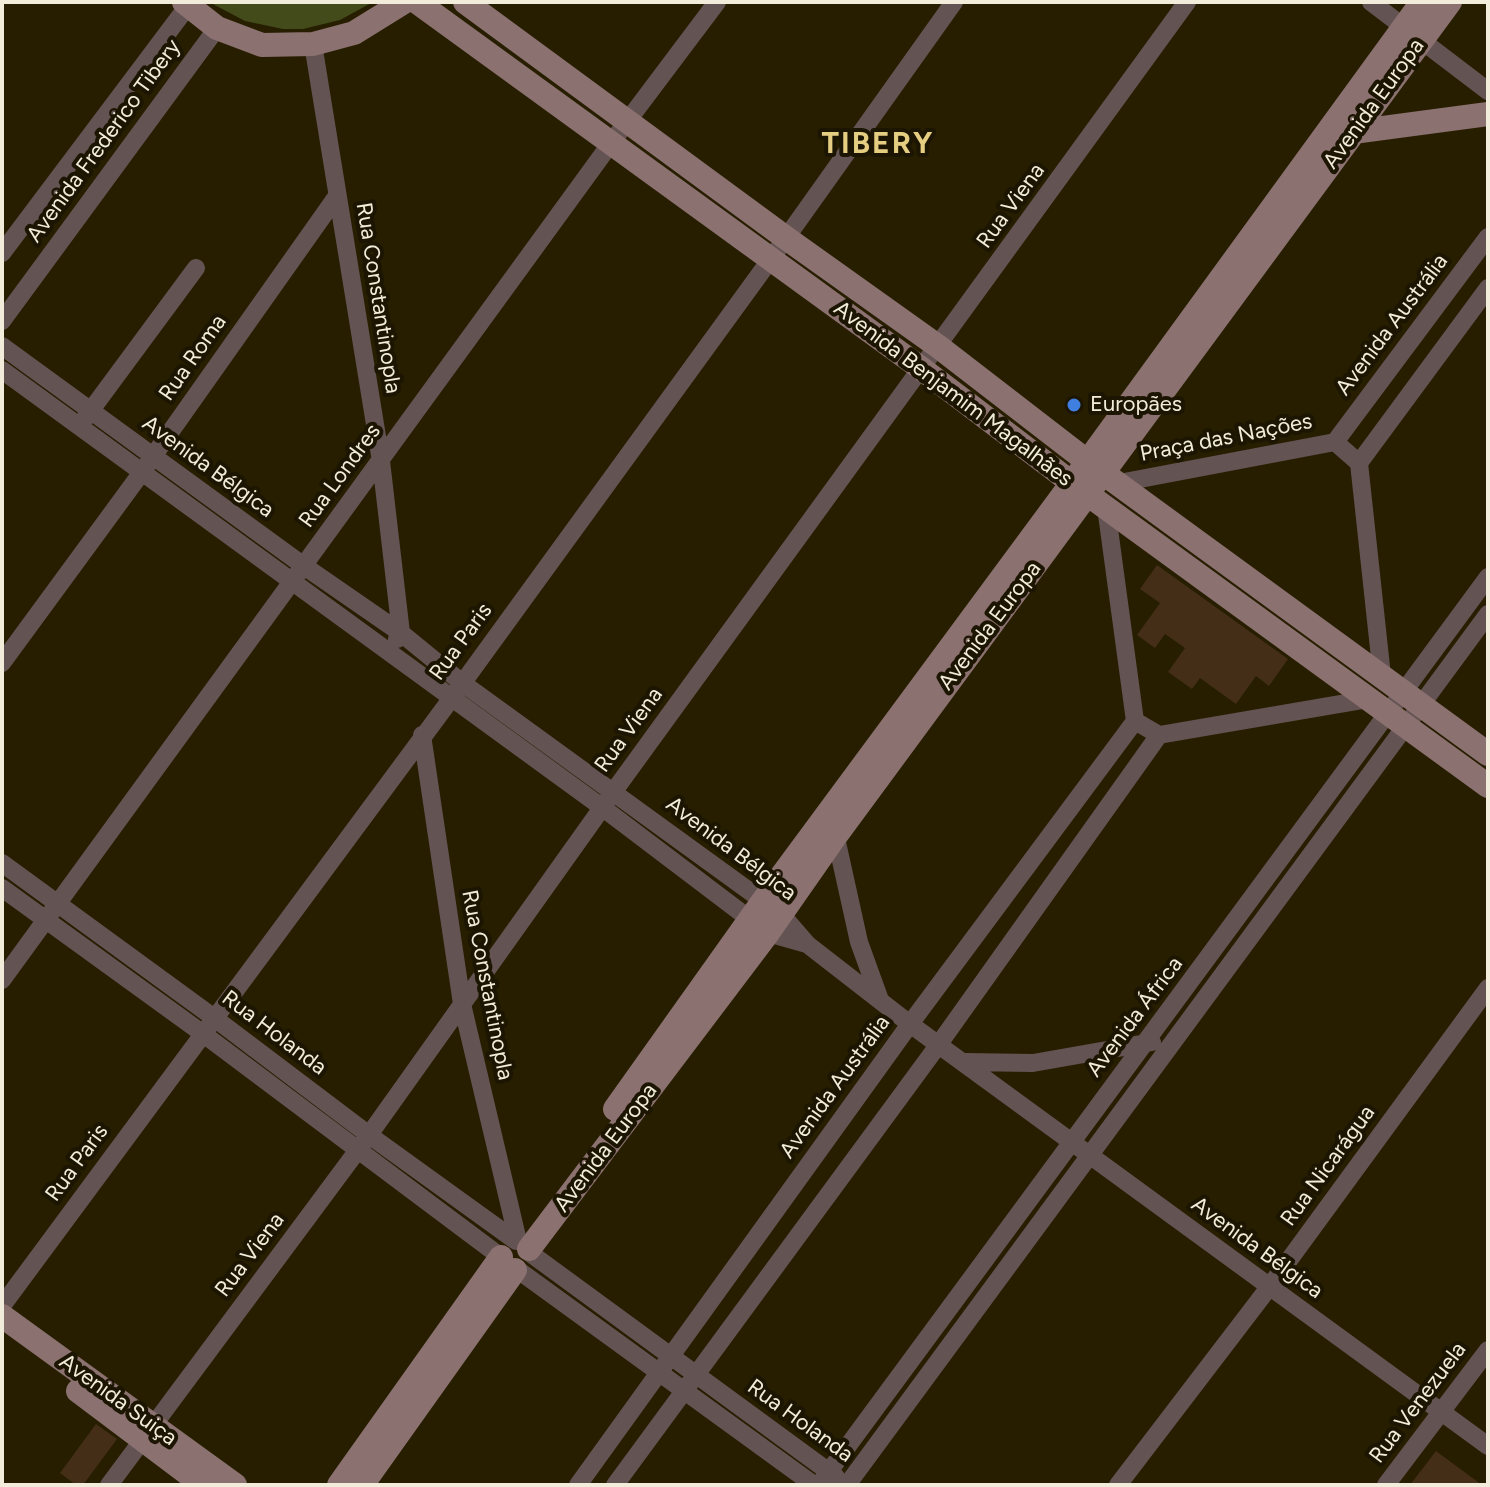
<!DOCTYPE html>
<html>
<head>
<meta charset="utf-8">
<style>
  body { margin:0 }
  #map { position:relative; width:1490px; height:1487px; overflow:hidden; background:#271e00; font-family:Figtree,sans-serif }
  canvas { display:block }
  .frame { position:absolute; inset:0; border:4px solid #f2ecdb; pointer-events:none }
</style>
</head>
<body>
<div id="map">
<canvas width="1490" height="1487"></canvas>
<div class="frame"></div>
</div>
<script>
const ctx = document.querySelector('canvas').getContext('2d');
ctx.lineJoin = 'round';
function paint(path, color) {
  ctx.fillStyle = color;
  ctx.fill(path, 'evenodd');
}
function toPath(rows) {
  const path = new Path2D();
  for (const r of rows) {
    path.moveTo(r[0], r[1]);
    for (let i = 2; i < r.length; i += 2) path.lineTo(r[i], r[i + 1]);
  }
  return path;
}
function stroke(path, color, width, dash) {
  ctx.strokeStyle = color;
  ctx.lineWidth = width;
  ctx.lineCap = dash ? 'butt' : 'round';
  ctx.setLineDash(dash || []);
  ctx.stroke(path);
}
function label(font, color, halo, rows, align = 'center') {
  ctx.font = font + ' Figtree,sans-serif';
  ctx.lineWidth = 8;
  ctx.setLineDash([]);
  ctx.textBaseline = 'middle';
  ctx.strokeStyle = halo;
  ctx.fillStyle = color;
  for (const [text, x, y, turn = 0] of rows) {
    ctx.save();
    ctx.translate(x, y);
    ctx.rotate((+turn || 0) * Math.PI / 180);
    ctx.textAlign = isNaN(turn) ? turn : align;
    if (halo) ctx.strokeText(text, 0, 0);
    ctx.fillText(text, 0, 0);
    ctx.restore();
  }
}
paint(toPath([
  [209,2,373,2,340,20,303,29,283,29,245,21]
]), '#424b19');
paint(toPath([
  [1157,565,1288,659,1269,686,1256,676,1236,704,1200,678,1192,689,1168,672,1185,648,1165,634,1155,648,1137,635,1160,603,1140,589],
  [96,1424,117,1439,83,1485,76,1485,60,1473],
  [1436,1451,1482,1485,1410,1485]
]), '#442e17');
stroke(toPath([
  [1371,2,1488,91],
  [313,44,381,461,401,633,397,639],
  [2,253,187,7],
  [2,321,217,28],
  [2,346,304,566,401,633,461,682,763,901,781,914,807,944,910,1024,1488,1446],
  [2,370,603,808,768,933,807,944],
  [83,421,196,268],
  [1335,442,1488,237],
  [1359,463,1488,288],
  [1119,483,1335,442,1359,463,1382,676],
  [1106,507,1135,721,1159,735,1369,699],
  [2,663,142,472,337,196],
  [422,735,462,1004,518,1241],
  [834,829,859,942,880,1000],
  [2,863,213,1017,369,1135,516,1241],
  [2,888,202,1033,501,1257],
  [2,980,611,143,717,2],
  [965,1062,1033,1063,1152,1042],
  [530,1253,836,1477],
  [518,1270,814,1485],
  [2,1306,451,699,786,238,954,2],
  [109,1485,369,1135,614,791,1187,2],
  [578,1485,910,1024,1135,721],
  [615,1485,939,1044,1159,735],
  [819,1485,1488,577],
  [847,1485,1488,614],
  [1118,1485,1270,1286,1488,988],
  [1386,1485,1488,1350]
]), '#645353', 18);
stroke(toPath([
  [184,2,217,28,262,45,313,44,354,33,404,2],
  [417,2,922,369,1072,483,1488,786],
  [465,2,786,238,939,347,1088,462,1488,754],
  [1353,132,1488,114],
  [615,1109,763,901,1072,483,1422,2],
  [529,1249,768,933,835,837,1450,2],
  [2,1316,235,1485],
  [78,1391,203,1485],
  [339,1485,501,1257],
  [362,1485,515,1270]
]), '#8b7170', 24);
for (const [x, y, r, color] of [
  [1074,405,8,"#3f7fe0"]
]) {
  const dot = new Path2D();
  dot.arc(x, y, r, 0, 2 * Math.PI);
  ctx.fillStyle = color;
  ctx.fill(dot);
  stroke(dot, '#1c1501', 3);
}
label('22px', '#f2ecdb', '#1c1501', [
  ["Avenida Europa",1374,104,-54],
  ["Avenida Frederico Tibery",104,141,-54],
  ["Rua Viena",1011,206,-54],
  ["Rua Constantinopla",378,298,81],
  ["Avenida Austrália",1392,325,-53],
  ["Rua Roma",193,358,-55],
  ["Avenida Benjamim Magalhães",953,394,37],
  ["Praça das Nações",1226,438,-11],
  ["Avenida Bélgica",208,467,36],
  ["Rua Londres",340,476,-54],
  ["Avenida Europa",990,626,-53],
  ["Rua Paris",461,642,-54],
  ["Rua Viena",629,730,-54],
  ["Avenida Bélgica",731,849,37],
  ["Rua Constantinopla",487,985,79],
  ["Avenida África",1135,1017,-53],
  ["Rua Holanda",274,1033,37],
  ["Avenida Austrália",835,1087,-54],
  ["Avenida Europa",606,1148,-53],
  ["Rua Paris",77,1163,-54],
  ["Rua Nicarágua",1328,1166,-54],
  ["Avenida Bélgica",1257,1248,36],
  ["Rua Viena",250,1255,-53],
  ["Avenida Suiça",118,1400,36],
  ["Rua Venezuela",1418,1403,-53],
  ["Rua Holanda",800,1421,36]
]);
label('22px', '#f2ecdb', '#1c1501', [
  ["Europães",1090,405]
], 'left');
ctx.letterSpacing = '2px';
label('bold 30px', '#e5ce81', '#1c1501', [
  ["TIBERY",878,144]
]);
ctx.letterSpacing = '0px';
</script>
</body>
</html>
